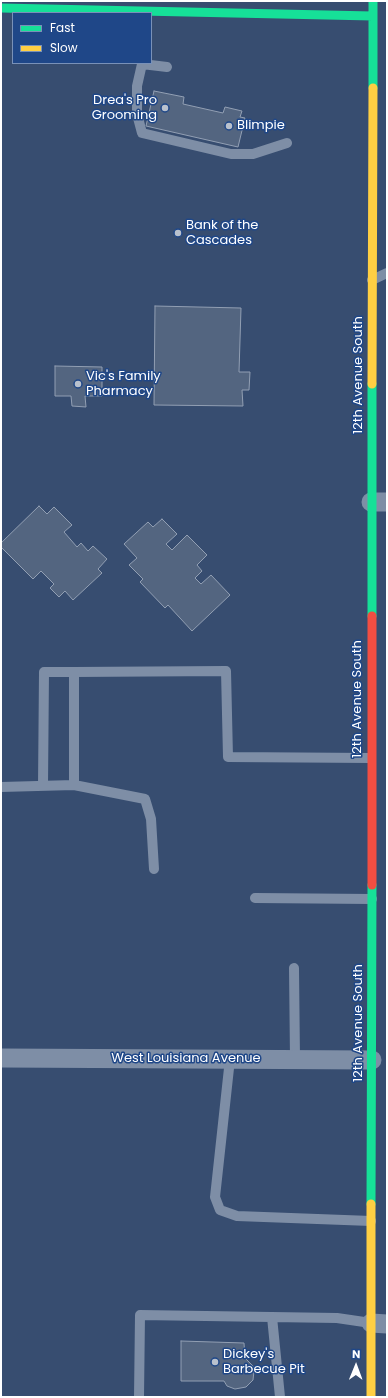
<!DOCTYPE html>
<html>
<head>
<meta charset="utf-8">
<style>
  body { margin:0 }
  #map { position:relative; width:388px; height:1398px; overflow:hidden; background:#374d70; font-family:Poppins,sans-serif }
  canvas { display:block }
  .frame { position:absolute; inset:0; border:2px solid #fff; pointer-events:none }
  .legend { position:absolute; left:12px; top:12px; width:140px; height:52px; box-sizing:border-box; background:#1f4788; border:1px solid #7991b8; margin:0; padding:5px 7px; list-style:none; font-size:12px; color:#fff }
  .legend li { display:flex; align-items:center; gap:8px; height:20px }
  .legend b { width:20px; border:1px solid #7991b8 }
  .north { position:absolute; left:336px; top:1346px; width:40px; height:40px; -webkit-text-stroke:3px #1f4788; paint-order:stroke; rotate:1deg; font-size:11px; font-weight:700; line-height:16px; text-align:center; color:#fff }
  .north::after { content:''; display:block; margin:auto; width:14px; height:18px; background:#fff; clip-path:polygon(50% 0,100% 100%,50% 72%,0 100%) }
</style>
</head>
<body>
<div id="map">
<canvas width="388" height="1398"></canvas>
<div class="frame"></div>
<ul class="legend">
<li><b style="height:5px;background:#16e098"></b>Fast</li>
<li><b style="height:5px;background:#ffcf43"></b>Slow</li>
</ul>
<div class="north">N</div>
</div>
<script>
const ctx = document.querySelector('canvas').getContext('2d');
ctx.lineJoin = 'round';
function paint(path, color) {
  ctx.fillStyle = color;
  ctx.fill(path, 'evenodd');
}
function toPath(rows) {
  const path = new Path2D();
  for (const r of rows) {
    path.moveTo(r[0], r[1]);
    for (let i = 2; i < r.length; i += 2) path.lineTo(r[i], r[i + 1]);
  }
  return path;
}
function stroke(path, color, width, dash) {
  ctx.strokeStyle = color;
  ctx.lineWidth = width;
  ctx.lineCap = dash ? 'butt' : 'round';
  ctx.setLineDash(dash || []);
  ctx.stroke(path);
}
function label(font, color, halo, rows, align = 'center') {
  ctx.font = font + ' Poppins,sans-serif';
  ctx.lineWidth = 3;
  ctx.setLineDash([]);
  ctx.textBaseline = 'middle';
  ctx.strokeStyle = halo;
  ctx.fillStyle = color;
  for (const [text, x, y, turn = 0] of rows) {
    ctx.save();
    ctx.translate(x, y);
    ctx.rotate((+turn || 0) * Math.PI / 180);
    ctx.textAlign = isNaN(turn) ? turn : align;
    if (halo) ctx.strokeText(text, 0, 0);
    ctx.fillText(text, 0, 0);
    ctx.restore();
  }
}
const building = toPath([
  [154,91,184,97,183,104,223,113,225,107,242,111,240,117,245,118,238,147,146,126,154,91],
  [155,306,241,308,239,372,250,372,249,390,242,390,243,406,154,405,155,306],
  [55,366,102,367,102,396,85,396,86,407,72,406,71,396,55,396,55,366],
  [39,506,47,514,54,507,72,525,64,532,77,547,81,543,88,551,93,546,107,559,98,569,102,573,73,600,65,591,59,597,50,588,54,584,41,571,33,579,1,547,1,543,39,506],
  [162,519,177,534,166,544,172,550,187,535,207,555,197,565,202,571,195,578,201,584,211,575,230,595,192,631,168,605,165,608,140,582,143,579,129,565,137,558,124,544,148,522,153,527,162,519],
  [181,1341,244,1343,245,1358,253,1366,254,1371,253,1380,246,1387,235,1389,227,1386,224,1381,181,1381,181,1341]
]);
paint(building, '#536580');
stroke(building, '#929fb3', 1);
stroke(toPath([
  [167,67,142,64,137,86,137,114,142,133,231,154,253,154,287,143],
  [372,280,387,273],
  [43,785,44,672,74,672],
  [74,785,145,799,151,819,154,869],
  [1,787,74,785,74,672,226,671,228,757,371,758],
  [255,898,372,899],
  [294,968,295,1059],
  [230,1059,215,1197,220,1210,237,1216,371,1221],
  [272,1317,280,1397],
  [139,1397,140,1315,337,1318,371,1323]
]), '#7e8ea6', 10);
stroke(toPath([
  [371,502,387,502],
  [1,1058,372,1060],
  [371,1323,387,1324]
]), '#7e8ea6', 19);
stroke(toPath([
  [1,8,373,16],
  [373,88,373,1],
  [372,616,372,384],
  [371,1204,372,885]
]), '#16e098', 9);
stroke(toPath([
  [372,384,373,88],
  [371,1397,371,1204]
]), '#ffcf43', 9);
stroke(toPath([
  [372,885,372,616]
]), '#f24e42', 9);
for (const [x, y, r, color] of [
  [165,108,4,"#b9c1cd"],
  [229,126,4,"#b9c1cd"],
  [178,233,4,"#b9c1cd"],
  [78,384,4,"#b9c1cd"],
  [215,1362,4,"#b9c1cd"]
]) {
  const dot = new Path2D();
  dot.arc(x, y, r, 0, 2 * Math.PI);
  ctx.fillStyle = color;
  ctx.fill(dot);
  stroke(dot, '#1f4788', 1.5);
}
label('13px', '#fff', '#1f4788', [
  ["Drea's Pro",157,101,"right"],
  ["Grooming",157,116,"right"],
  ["Blimpie",237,126],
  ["Bank of the",186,226],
  ["Cascades",186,241],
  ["Vic's Family",86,377],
  ["Pharmacy",86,392],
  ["Dickey's",223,1355],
  ["Barbecue Pit",223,1370]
], 'left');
label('13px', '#fff', '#1f4788', [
  ["12th Avenue South",359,375,-90],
  ["12th Avenue South",358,699,-90],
  ["12th Avenue South",359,1023,-90],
  ["West Louisiana Avenue",186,1059]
]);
</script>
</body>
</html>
